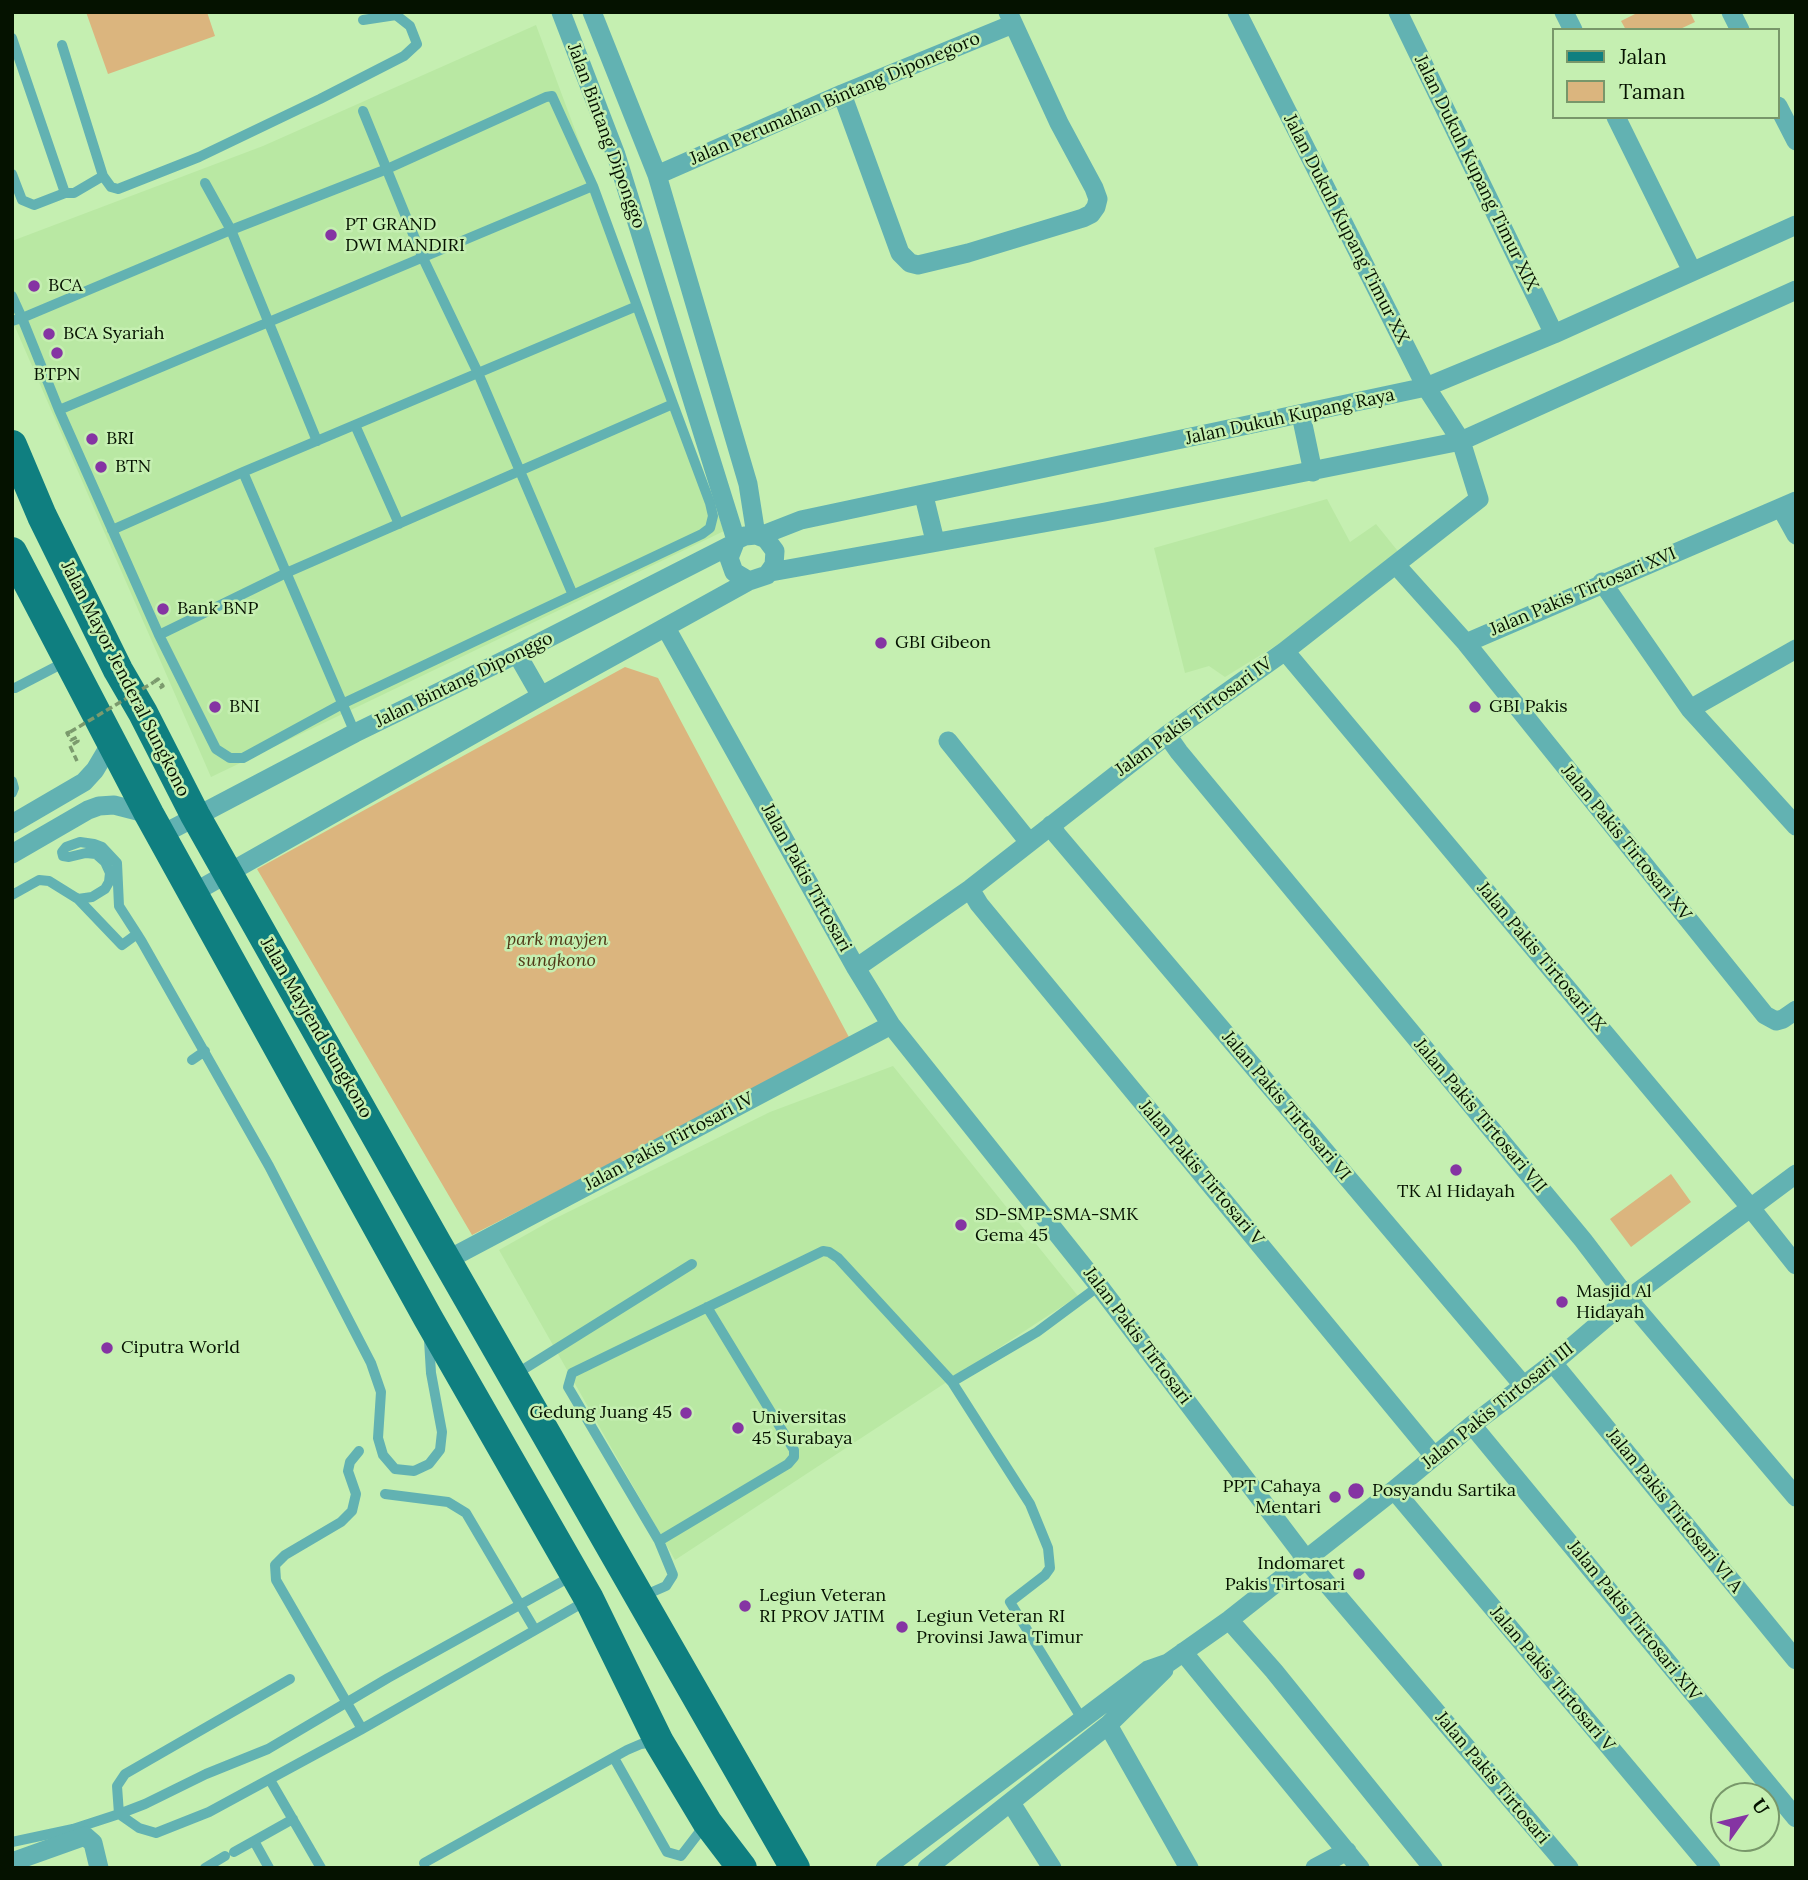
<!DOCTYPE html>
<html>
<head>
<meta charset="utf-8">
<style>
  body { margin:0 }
  #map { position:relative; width:1808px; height:1880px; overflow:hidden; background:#c5efb1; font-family:Lora,serif }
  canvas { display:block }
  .frame { position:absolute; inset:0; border:14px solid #051200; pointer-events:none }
  .legend { position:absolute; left:1552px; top:28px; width:228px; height:91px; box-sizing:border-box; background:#c5efb1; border:2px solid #78976a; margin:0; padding:9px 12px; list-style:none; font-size:21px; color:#051200 }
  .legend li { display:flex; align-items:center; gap:14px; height:35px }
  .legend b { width:35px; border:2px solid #78976a }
  .north { position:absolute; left:1710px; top:1782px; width:70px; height:70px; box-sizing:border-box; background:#c5efb1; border:2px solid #78976a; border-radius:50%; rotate:56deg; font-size:19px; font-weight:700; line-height:28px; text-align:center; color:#051200 }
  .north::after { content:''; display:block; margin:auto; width:24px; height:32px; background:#8534a3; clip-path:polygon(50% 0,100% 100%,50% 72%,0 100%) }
</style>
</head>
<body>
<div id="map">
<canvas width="1808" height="1880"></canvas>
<div class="frame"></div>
<ul class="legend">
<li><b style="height:9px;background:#0f7f80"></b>Jalan</li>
<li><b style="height:19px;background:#dbb57e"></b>Taman</li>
</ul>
<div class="north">U</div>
</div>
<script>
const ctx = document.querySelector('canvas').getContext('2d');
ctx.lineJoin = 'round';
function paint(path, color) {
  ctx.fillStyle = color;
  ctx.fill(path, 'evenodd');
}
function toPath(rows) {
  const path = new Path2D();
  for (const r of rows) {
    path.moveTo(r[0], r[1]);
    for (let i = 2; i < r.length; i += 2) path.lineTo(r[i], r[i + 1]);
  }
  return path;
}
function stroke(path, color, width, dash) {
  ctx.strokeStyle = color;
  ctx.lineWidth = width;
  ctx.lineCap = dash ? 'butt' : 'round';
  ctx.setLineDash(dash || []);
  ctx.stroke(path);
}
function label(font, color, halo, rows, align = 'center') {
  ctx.font = font + ' Lora,serif';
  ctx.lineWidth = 5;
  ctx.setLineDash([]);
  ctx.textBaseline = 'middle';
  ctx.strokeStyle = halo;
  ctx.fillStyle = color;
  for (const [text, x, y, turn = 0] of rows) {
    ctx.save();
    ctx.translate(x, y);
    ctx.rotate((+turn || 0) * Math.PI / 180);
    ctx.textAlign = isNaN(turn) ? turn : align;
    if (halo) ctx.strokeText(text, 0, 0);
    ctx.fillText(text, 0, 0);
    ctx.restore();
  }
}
paint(toPath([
  [536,25,724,531,211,777,12,320,12,241,263,146],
  [1327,499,1350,542,1376,524,1401,555,1316,621,1225,677,1209,666,1185,673,1154,548],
  [893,1066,1078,1296,675,1560,499,1250,552,1220,770,1112]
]), '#b9e8a3');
paint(toPath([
  [86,12,207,12,215,36,108,74],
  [1639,12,1690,12,1695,22,1678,30,1626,30,1621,21],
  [625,667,658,678,851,1041,472,1235,257,869],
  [1671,1174,1691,1202,1631,1247,1610,1219]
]), '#dbb57e');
stroke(toPath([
  [154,682,158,679,163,686,158,689],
  [70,732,67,733,71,740,77,737,78,741,70,746,77,761]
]), '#7b9a6d', 3.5, [7, 3.5]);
stroke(toPath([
  [12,38,65,193],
  [62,45,103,176,111,187,118,189,199,157,320,99,404,56,417,44,410,26,396,15,363,20],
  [363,111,422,256,478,373,573,595],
  [12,174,22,200,34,205,65,193,74,193,103,176],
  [205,183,231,230,317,441],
  [12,296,22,318,59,410,159,635,216,749,230,758,243,758,342,704,702,534,710,528,713,516,710,503,673,404,593,186,552,96,546,97,387,169,231,230,22,318,12,321],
  [59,410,593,186],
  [355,425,399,524],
  [243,472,355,733],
  [112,530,243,472,637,306],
  [159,635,286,573,673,404],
  [15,688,67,661],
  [12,781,14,788,12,793],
  [12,895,39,880,49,881,78,899,122,945,137,934,142,942,269,1166,371,1363,381,1392,378,1438,383,1455,395,1469,414,1471,429,1464,440,1450,442,1432,431,1373,429,1340],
  [78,899,92,897,105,889,109,882,110,873,105,862,96,854,86,853,69,857,63,856,62,852,66,847,80,842,94,844,102,847,117,863,119,906,137,934],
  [192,1060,205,1051],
  [516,1374,692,1264],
  [952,1382,1030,1504,1048,1548,1050,1568,1045,1575,1010,1602,1082,1719],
  [359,1451,350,1462,348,1471,356,1494,352,1511,341,1522,285,1555,275,1565,276,1580,362,1729],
  [385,1494,448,1502,466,1513,535,1630],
  [659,1541,788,1464,794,1457,794,1450,707,1307],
  [643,1596,666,1586,673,1575,659,1541,568,1387,572,1373,823,1251,829,1252,838,1258,952,1382,1037,1332,1099,1286],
  [614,1758,667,1852,681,1856,704,1826],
  [270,1780,321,1868],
  [119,1814,139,1828,156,1833,209,1812,362,1729,586,1601],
  [119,1814,117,1786,125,1774,290,1679],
  [254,1841,269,1868],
  [12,1842,73,1829,119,1814,145,1804,206,1774,268,1749,388,1678,572,1576],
  [234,1852,293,1819],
  [424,1863,627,1750,641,1744,655,1742],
  [205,1868,225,1856]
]), '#62b2b2', 10);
stroke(toPath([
  [561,12,616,155,736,540],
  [592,12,657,175,748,484,756,535],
  [1398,12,1554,334],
  [1564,12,1573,30],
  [1731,12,1740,30],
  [842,94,900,253,910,263,918,265,968,253,1083,218,1091,214,1096,207,1098,199,1094,188,1059,123,1008,12],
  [1778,106,1796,141],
  [1616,117,1692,271],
  [657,175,842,94,1013,24],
  [1301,415,1313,472],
  [924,496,935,541],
  [1781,508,1796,535],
  [760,536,801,520,1426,387,1554,334,1796,225],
  [1396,565,1466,643,1796,501],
  [771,572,1105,512,1461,441,1796,290],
  [1602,582,1690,709,1796,826],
  [666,628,856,968,891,1025,1099,1286,1306,1559,1569,1868],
  [1466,643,1765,1015,1776,1021,1783,1019,1796,1010],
  [1285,651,1750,1207,1796,1265],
  [517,654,541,696],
  [1690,709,1796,649],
  [1167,735,1179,752,1583,1240,1628,1299,1796,1497],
  [948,741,1029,842],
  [12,824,84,782,95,770,111,743],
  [1051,825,1057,835,1523,1385],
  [161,835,355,733,517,654,733,544],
  [12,854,88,810,99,806,114,805,149,814],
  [970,889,979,904,1434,1456],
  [193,893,541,696,749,581,767,575,774,565,775,551,766,539,756,535,745,536,736,540,729,558,734,572,749,581],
  [856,968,970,889,1167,735,1285,651,1479,499,1461,441,1426,387,1237,12],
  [447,1260,891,1025],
  [1553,1363,1796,1660],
  [1472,1425,1796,1818],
  [1394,1490,1711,1868],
  [1229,1620,1274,1671,1433,1868],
  [1183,1652,1360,1868],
  [1108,1725,1189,1868],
  [1011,1803,1052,1868],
  [12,1862,85,1836,93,1843,99,1868],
  [885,1868,1148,1670,1168,1663,1229,1620,1394,1490,1472,1425,1553,1363,1628,1299,1796,1174],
  [927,1868,1108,1725,1164,1670],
  [1315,1868,1347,1851]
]), '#62b2b2', 19);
stroke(toPath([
  [12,445,42,516,118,670,143,713,195,815,436,1242,795,1868],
  [12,552,149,814,428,1318,589,1599,659,1742,707,1822,742,1868]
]), '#0f7f80', 30);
stroke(toPath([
  [70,732,154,682]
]), '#7b9a6d', 3.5, [7, 3.5]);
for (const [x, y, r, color] of [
  [331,235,7,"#8534a3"],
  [34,286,7,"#8534a3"],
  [49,334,7,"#8534a3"],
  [57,353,7,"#8534a3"],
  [92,439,7,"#8534a3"],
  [101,467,7,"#8534a3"],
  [163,609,7,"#8534a3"],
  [881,643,7,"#8534a3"],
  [215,707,7,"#8534a3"],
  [1475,707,7,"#8534a3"],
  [1456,1170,7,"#8534a3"],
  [961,1225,7,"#8534a3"],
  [1562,1302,7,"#8534a3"],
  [107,1348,7,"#8534a3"],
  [686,1413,7,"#8534a3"],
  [738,1428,7,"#8534a3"],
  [1356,1491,9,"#8534a3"],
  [1335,1497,7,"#8534a3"],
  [1359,1574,7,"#8534a3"],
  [745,1606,7,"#8534a3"],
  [902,1627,7,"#8534a3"]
]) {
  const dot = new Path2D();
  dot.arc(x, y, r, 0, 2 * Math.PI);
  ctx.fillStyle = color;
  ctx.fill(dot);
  stroke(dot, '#c5efb1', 2.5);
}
label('18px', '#051200', '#c5efb1', [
  ["Jalan Perumahan Bintang Diponegoro",835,99,-23],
  ["Jalan Bintang Diponggo",606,136,70],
  ["Jalan Dukuh Kupang Timur XIX",1476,173,64],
  ["Jalan Dukuh Kupang Timur XX",1346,229,63],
  ["Jalan Dukuh Kupang Raya",1290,417,-12],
  ["Jalan Pakis Tirtosari XVI",1583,592,-23],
  ["Jalan Mayor Jenderal Sungkono",125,679,63],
  ["Jalan Bintang Diponggo",464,680,-26],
  ["Jalan Pakis Tirtosari IV",1194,717,-36],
  ["Jalan Pakis Tirtosari XV",1626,843,51],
  ["Jalan Pakis Tirtosari",806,878,61],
  ["Jalan Pakis Tirtosari IX",1541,957,50],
  ["Jalan Mayjend Sungkono",316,1028,60],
  ["Jalan Pakis Tirtosari VI",1286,1106,50],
  ["Jalan Pakis Tirtosari VII",1480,1116,50],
  ["Jalan Pakis Tirtosari IV",669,1142,-28],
  ["Jalan Pakis Tirtosari V",1201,1173,50],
  ["Jalan Pakis Tirtosari",1137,1336,53],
  ["Jalan Pakis Tirtosari III",1498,1406,-39],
  ["Jalan Pakis Tirtosari VI A",1674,1511,51],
  ["Jalan Pakis Tirtosari XIV",1634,1621,51],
  ["Jalan Pakis Tirtosari V",1552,1679,50],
  ["Jalan Pakis Tirtosari",1492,1778,50]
]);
label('18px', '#051200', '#c5efb1', [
  ["PT GRAND",345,225],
  ["DWI MANDIRI",345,246],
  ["BCA",48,286],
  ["BCA Syariah",63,334],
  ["BTPN",57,375,"center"],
  ["BRI",106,439],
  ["BTN",115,467],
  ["Bank BNP",177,609],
  ["GBI Gibeon",895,643],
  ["BNI",229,707],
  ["GBI Pakis",1489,707],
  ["TK Al Hidayah",1456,1192,"center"],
  ["SD-SMP-SMA-SMK",975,1215],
  ["Gema 45",975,1236],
  ["Masjid Al",1576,1292],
  ["Hidayah",1576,1313],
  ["Ciputra World",121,1348],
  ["Gedung Juang 45",672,1413,"right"],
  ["Universitas",752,1418],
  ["45 Surabaya",752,1439],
  ["PPT Cahaya",1321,1487,"right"],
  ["Mentari",1321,1508,"right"],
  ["Posyandu Sartika",1372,1491],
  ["Indomaret",1345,1564,"right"],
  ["Pakis Tirtosari",1345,1585,"right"],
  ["Legiun Veteran",759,1596],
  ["RI PROV JATIM",759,1617],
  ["Legiun Veteran RI",916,1617],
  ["Provinsi Jawa Timur",916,1638]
], 'left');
label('italic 18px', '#503917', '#c5efb1', [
  ["park mayjen",557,940],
  ["sungkono",557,961]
]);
</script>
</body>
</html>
